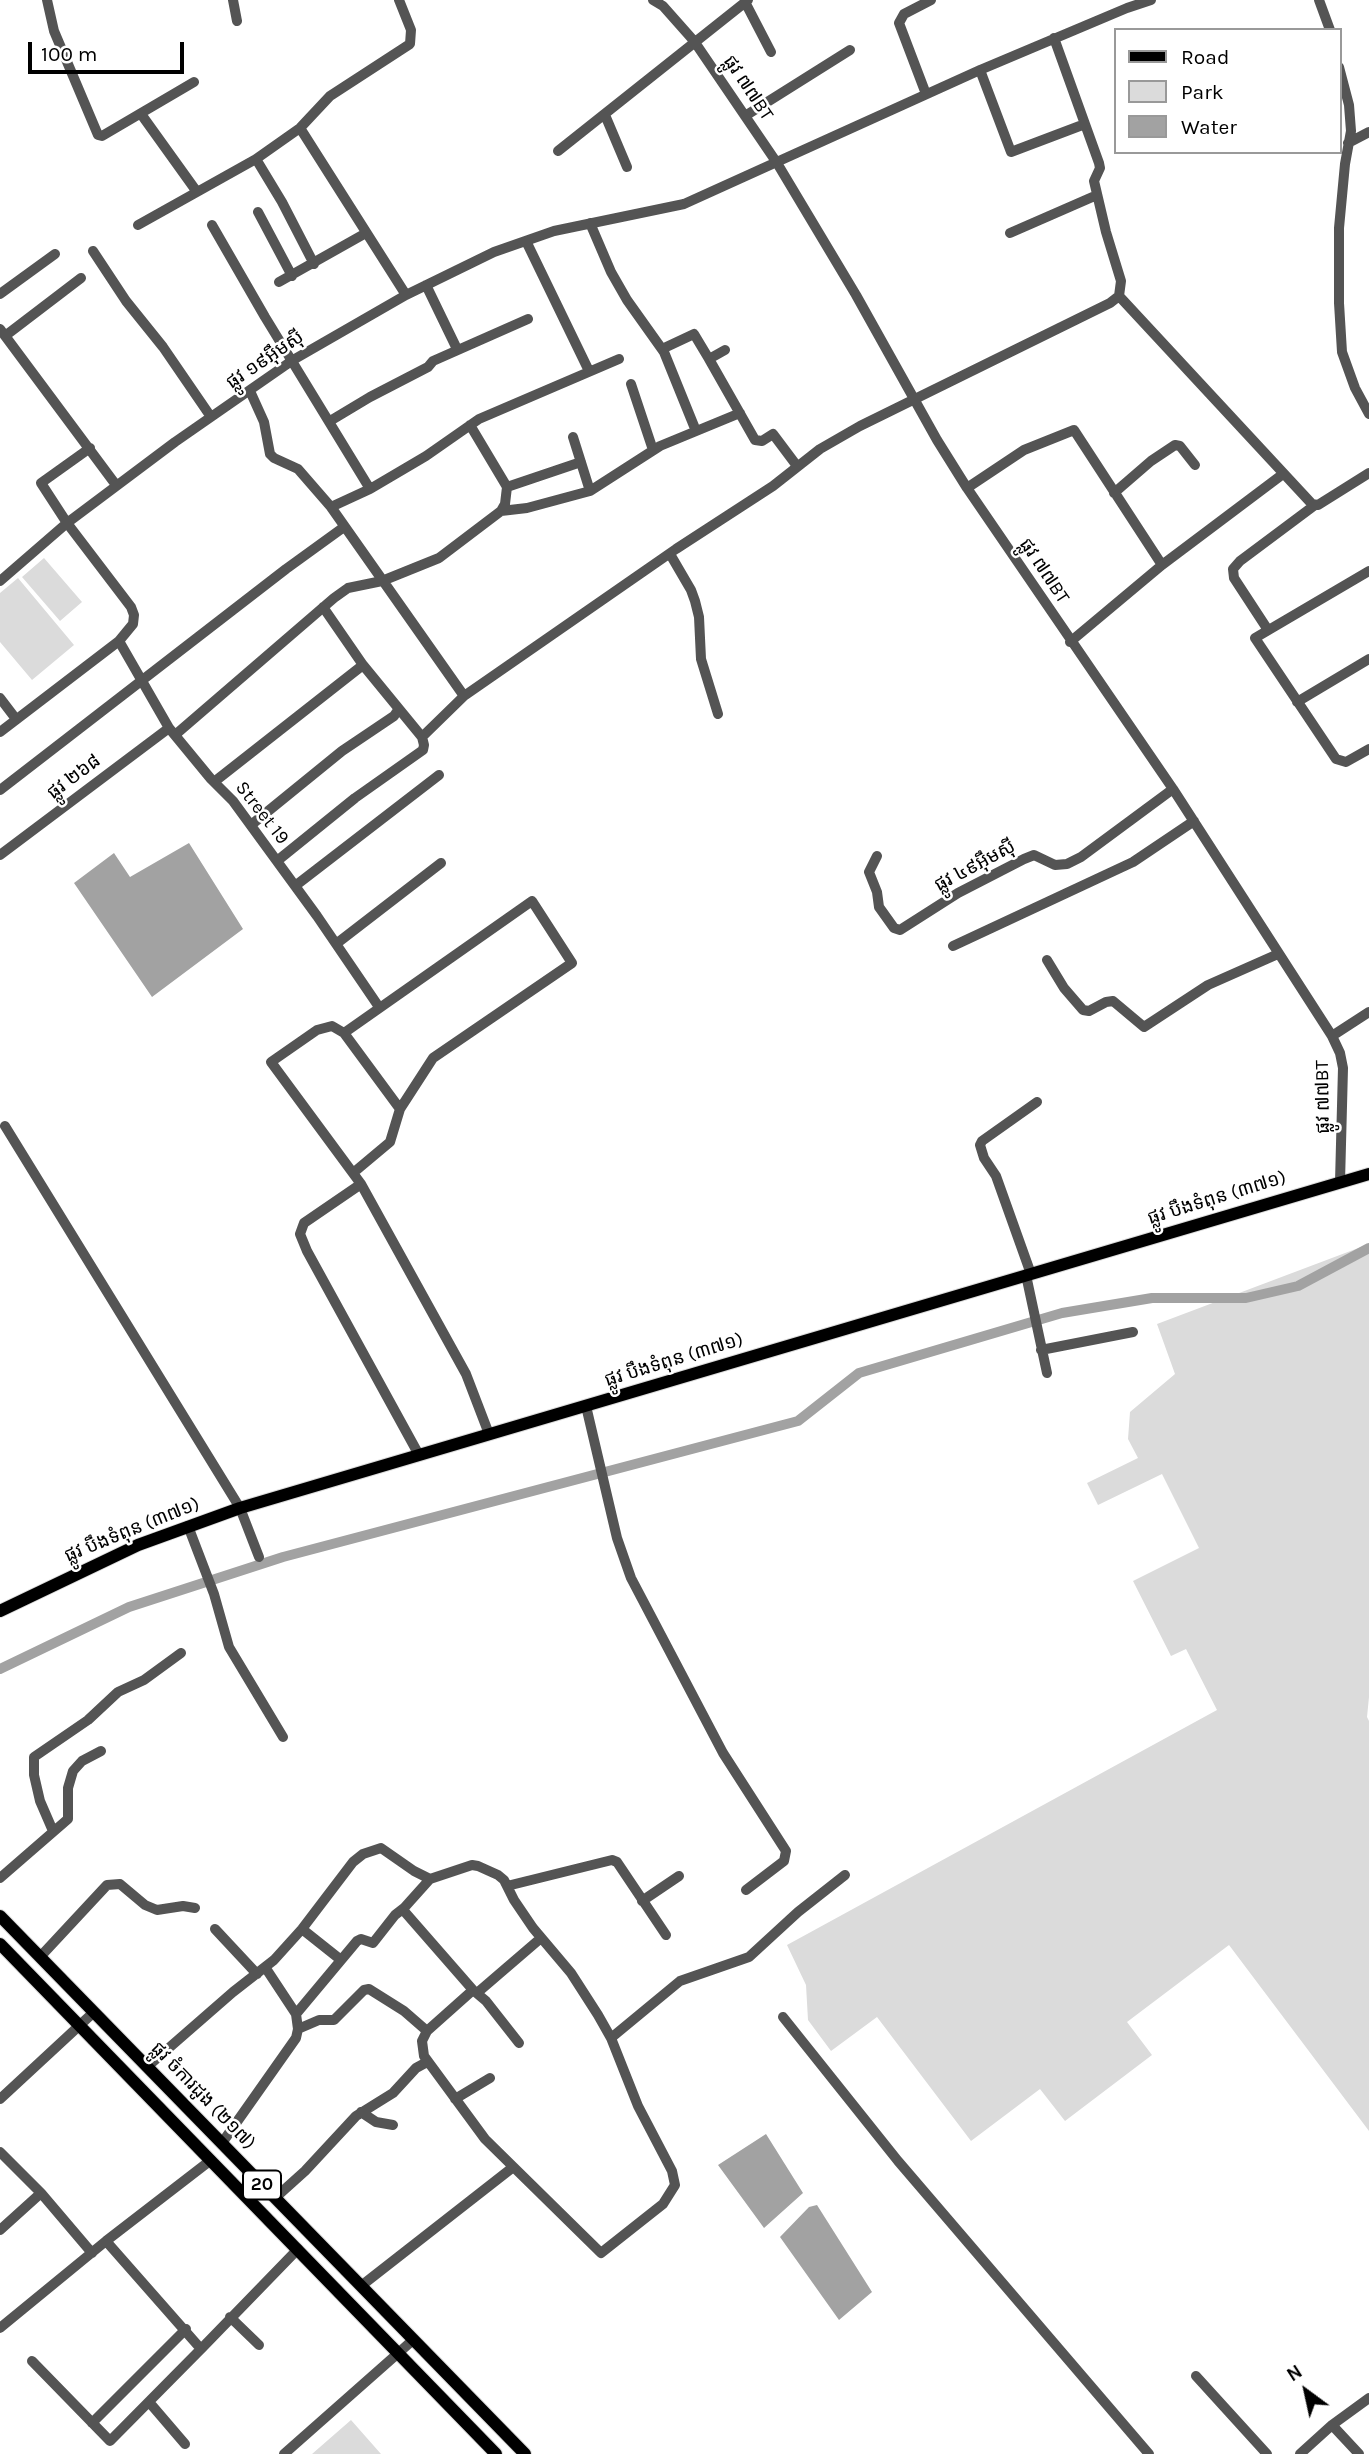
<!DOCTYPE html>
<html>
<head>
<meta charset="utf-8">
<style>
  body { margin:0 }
  #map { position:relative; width:1369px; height:2454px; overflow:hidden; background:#fff; font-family:Karla,sans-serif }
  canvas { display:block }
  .legend { position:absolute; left:1114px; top:28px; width:228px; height:126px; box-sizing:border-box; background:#fff; border:2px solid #999; margin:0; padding:9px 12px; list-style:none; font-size:21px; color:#000 }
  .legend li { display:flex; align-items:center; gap:14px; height:35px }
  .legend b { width:35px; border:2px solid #999 }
  .north { position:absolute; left:1271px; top:2356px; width:70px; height:70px; -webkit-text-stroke:5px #fff; paint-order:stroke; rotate:327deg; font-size:19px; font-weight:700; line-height:28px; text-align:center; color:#000 }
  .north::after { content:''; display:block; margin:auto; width:24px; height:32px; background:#000; clip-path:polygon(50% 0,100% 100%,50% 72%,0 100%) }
  .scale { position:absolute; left:28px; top:42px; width:156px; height:32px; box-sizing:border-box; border:4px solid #000; border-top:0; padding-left:9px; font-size:21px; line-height:24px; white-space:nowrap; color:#000; -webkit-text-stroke:5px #fff; paint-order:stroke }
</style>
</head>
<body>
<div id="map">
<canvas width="1369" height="2454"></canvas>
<ul class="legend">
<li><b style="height:9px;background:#000"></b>Road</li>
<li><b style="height:19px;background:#dbdbdb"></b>Park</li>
<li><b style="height:19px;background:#a2a2a2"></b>Water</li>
</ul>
<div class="north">N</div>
<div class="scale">100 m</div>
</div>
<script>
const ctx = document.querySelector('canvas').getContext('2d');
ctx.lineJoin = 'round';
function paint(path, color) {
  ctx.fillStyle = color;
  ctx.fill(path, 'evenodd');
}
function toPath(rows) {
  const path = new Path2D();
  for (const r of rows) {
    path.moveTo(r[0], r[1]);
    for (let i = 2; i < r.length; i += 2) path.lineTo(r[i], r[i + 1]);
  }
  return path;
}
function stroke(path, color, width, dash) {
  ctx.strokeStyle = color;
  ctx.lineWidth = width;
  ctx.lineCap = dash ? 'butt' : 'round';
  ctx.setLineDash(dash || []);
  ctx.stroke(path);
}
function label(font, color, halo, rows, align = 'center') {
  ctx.font = font + ' Karla,"Noto Sans Khmer",sans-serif';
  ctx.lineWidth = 5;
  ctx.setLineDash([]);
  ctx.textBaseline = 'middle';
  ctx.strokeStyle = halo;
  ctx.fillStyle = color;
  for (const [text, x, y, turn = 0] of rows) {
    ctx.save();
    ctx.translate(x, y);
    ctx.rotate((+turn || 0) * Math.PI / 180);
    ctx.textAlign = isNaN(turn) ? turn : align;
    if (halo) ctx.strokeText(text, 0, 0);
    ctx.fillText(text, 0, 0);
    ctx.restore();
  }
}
paint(toPath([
  [44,558,82,602,60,621,22,577],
  [18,578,74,645,32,680,0,642,0,593],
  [1369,1244,1369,1697,1367,1717,1369,1721,1369,2131,1229,1945,1127,2022,1152,2055,1065,2121,1040,2089,971,2141,877,2017,831,2051,808,2020,806,1985,787,1945,1217,1710,1186,1649,1171,1656,1133,1581,1199,1548,1162,1474,1098,1505,1087,1483,1138,1458,1128,1439,1130,1412,1175,1374,1157,1324],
  [351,2420,381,2454,312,2454]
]), '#dbdbdb');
paint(toPath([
  [189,843,243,929,152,997,74,883,114,853,130,877],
  [766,2134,803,2193,764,2228,718,2165],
  [817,2205,872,2292,839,2320,780,2237,809,2207]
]), '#a2a2a2');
stroke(toPath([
  [0,1669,129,1607,283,1557,798,1421,859,1373,1062,1313,1152,1298,1246,1298,1298,1286,1369,1248]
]), '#a2a2a2', 10);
const major = toPath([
  [0,1611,138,1545,240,1508,1369,1174],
  [0,1916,525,2454],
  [0,1944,496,2454]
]);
stroke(major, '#dbdbdb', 14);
stroke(toPath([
  [47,0,54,31,98,135,102,136,194,82],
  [233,0,237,21],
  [653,0,663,6,694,41,777,163,856,295,937,440,967,488,1173,789,1332,1036,1340,1053,1343,1068,1340,1182],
  [1319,0,1330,30],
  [745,2,771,52],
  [1339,67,1349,105,1351,131,1345,164,1339,228,1339,303,1342,352,1355,388,1369,414],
  [980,70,1011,152,1085,124],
  [926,94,899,23,904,14,931,0],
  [141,114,197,192],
  [605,115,627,167],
  [745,116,850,50],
  [300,128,406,295],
  [1348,143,1369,132],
  [558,151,748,0],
  [256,159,282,202,314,264],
  [258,212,292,276],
  [590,223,611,272,627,300,664,352,696,431],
  [138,225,256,159,300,128,330,96,410,44,411,30,399,0],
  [212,225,265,317,370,489],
  [1010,233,1097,195],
  [526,241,589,371],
  [93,251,126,301,163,347,211,417],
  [279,282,366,233],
  [426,285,457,349],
  [0,294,55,254],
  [1119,296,1312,504,1318,505,1369,473],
  [0,329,116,485],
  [5,336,81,278],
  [662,349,694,334,709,359,725,350],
  [709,359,755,440,762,441,773,434,797,466],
  [631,384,653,450],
  [250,391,264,422,270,454,274,458,298,469,331,507,464,696],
  [330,421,370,397,428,367,433,361,528,319],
  [470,425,507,487],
  [573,437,590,491],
  [967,488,1024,450,1074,430,1162,565],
  [1114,493,1151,461,1175,445,1180,446,1195,465],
  [331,507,370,489,426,456,479,419,619,359],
  [501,511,527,508,590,491,660,446,740,413],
  [670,554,691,590,695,601,699,617,701,659,718,714],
  [1369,571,1255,638,1336,759,1346,762,1369,749],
  [0,581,67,523,41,483,90,448],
  [1268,630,1234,578,1233,569,1240,561,1315,505],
  [119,641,169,728,211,779,233,801,317,916,379,1007],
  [1070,642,1162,565,1283,474],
  [0,698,16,719],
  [1297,702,1369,659],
  [0,732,119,641,133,624,134,615,131,607,67,523,175,442,293,360,406,295,494,252,554,231,684,204,980,70,1127,8,1151,0],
  [175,735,334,598,348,588,382,581,439,558,501,511,505,504,507,487,581,462],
  [422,737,464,696,676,549,773,486,820,449,860,426,1110,303,1119,296,1121,281,1106,232,1094,181,1100,168,1099,163,1054,38],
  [214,782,363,665],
  [0,790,286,569,344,527],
  [251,825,342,751,394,716,398,710],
  [0,855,169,728],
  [877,856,869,872,877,892,879,907,894,928,900,930,958,893,1024,859,1034,855,1055,865,1067,864,1081,857,1173,789],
  [277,861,355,798,423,750,424,745,422,737,363,665,323,607],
  [295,886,439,775],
  [336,944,441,863],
  [953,946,1133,862,1194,821],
  [1047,960,1064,988,1083,1010,1089,1011,1106,1002,1113,1001,1144,1027,1208,985,1278,954],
  [344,1033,532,901,572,963,433,1058,400,1109,390,1142,353,1173],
  [1332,1036,1369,1012],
  [400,1109,344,1033,332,1026,317,1030,271,1062,361,1184,466,1374,489,1434],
  [5,1126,240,1508,259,1557],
  [361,1184,304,1223,300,1234,307,1251,419,1455],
  [1031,1274,996,1176,984,1158,980,1145,982,1141,1037,1102],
  [1026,1275,1047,1373],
  [1041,1350,1133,1332],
  [586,1406,617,1538,631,1578,723,1753,786,1851,784,1861,746,1890],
  [188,1526,214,1594,229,1647,283,1737],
  [53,1831,40,1801,34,1775,34,1757,88,1720,118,1692,144,1680,181,1653],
  [0,1878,68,1819,68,1788,73,1771,82,1761,101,1751],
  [430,1879,404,1908,404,1911,473,1990,486,2001,519,2043],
  [507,1886,612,1860,617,1862,666,1935],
  [642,1901,679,1876],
  [215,1929,257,1974],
  [302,1929,341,1960],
  [40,1957,107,1885,120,1884,145,1905,157,1910,183,1906,195,1908],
  [477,1993,541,1938],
  [296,2014,357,1941,361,1939,373,1943,395,1915,404,1908],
  [783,2017,898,2161,1149,2454],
  [298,2029,319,2020,334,2020,364,1990,369,1989,404,2011,427,2031],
  [611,2038,680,1981,749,1957,798,1912,845,1875],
  [147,2067,233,1992,274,1960,302,1929,353,1862,363,1854,381,1848,414,1871,430,1879,472,1865,478,1866,498,1875,504,1880,514,1900,533,1928,571,1973,598,2015,611,2038,638,2106,672,2171,675,2185,663,2204,601,2253,485,2139,424,2056,422,2041,427,2031,473,1990],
  [0,2099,94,2012],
  [455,2099,490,2078],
  [361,2112,376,2122,393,2125],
  [222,2143,296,2038,298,2029,296,2014,265,1967],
  [0,2152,41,2193,92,2253],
  [275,2198,305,2171,356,2116,393,2093,416,2068,427,2062],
  [0,2230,41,2193],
  [106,2241,201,2349,298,2249],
  [361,2286,512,2168],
  [230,2317,259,2345],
  [0,2328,106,2241,211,2160],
  [32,2361,110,2441,201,2349],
  [1196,2376,1267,2454],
  [149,2402,185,2444],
  [92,2423,186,2329],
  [1332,2425,1359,2454],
  [284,2454,413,2340],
  [1300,2454,1332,2425,1369,2398]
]), '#545454', 10);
stroke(major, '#000', 12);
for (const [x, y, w] of [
  [262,2185,38]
]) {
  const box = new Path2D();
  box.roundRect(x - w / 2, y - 14.5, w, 29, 5);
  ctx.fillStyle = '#fff';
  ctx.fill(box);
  stroke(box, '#000', 2);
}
label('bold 18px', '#000', null, [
  ["20",262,2185]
]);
label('19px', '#000', '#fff', [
  ["ផ្លូវ ៧៧BT",748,88,56],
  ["ផ្លូវ ១៩អ៊ឹមស៊ី",265,360,-34],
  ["ផ្លូវ ៧៧BT",1044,571,56],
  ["ផ្លូវ ២៦៨",74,777,-37],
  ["Street 19",262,813,52],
  ["ផ្លូវ ៤៩អ៊ឹមស៊ី",975,866,-28],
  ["ផ្លូវ ៧៧BT",1323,1097,-91],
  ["ផ្លូវ បឹងទំពុន (៣៧១)",1217,1198,-17],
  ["ផ្លូវ បឹងទំពុន (៣៧១)",674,1360,-17],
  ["ផ្លូវ បឹងទំពុន (៣៧១)",132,1530,-22],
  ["ផ្លូវ ចំការដូង (២១៧)",203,2096,46]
]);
</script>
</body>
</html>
